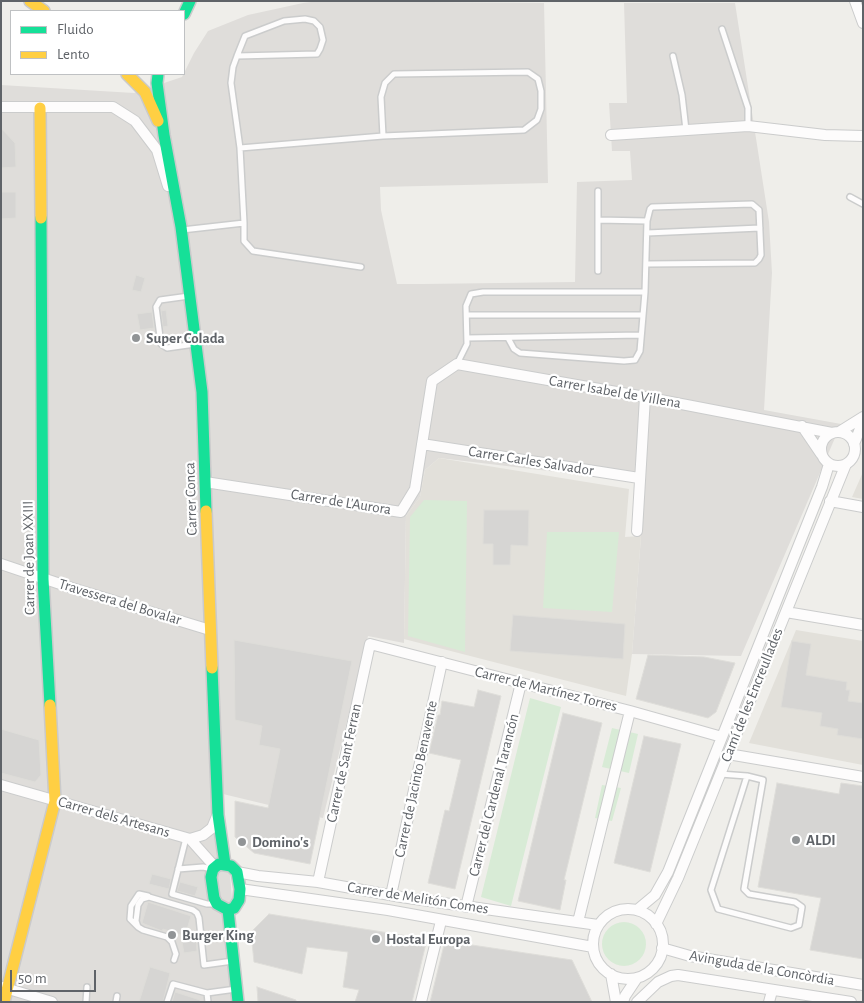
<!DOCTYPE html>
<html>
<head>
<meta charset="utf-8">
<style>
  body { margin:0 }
  #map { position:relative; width:864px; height:1003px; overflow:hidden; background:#efeeea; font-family:"Alegreya Sans",sans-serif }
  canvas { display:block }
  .frame { position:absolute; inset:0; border:2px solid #5f6368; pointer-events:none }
  .legend { position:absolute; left:10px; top:10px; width:175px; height:65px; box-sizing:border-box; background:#fff; border:1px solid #bfc1c3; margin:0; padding:6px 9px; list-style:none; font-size:15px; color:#5f6368 }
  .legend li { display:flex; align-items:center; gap:10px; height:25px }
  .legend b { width:25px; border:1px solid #bfc1c3 }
  .scale { position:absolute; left:10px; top:970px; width:86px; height:22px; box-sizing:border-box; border:2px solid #5f6368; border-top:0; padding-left:6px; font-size:15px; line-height:18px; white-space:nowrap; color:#5f6368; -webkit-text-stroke:4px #fff; paint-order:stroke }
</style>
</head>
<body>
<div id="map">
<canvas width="864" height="1003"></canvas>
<div class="frame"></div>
<ul class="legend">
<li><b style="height:6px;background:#16e098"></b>Fluido</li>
<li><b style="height:6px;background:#ffcf43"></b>Lento</li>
</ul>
<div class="scale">50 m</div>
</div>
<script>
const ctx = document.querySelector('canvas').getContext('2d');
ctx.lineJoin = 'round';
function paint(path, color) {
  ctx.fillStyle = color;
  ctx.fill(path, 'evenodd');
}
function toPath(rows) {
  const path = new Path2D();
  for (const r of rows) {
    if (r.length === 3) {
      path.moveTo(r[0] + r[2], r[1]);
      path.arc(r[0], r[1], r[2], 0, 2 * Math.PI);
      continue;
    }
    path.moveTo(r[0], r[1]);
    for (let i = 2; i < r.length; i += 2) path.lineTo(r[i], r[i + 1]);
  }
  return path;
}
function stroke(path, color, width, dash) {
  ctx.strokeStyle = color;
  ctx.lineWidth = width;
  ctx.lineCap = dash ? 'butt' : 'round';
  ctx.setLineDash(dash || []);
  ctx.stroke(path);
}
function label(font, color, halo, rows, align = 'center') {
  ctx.font = font + ' "Alegreya Sans",sans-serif';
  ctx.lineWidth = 4.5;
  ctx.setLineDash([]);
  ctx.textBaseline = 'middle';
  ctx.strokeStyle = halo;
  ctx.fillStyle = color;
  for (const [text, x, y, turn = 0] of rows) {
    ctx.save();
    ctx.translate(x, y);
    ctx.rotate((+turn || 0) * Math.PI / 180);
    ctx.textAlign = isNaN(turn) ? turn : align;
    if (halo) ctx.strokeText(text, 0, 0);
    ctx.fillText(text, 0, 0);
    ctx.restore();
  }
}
paint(toPath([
  [319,1,544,3,548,183,380,187,381,210,397,284,423,284,575,282,577,182,632,180,630,151,612,151,609,103,627,103,624,3,735,3,769,222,772,273,764,410,841,424,741,656,632,654,641,536,642,482,439,458,425,470,420,497,406,516,404,643,368,636,323,818,223,794,241,1002,1,1002,1,85,134,93,182,77,194,53,208,31,248,15,303,3]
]), '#dfddda');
paint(toPath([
  [439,458,629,489,625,537,641,536,632,654,626,696,404,639,406,516,420,497,425,470],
  [863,472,863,499,852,497],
  [796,630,863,641,863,765,749,743]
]), '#e2e0da');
paint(toPath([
  [424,500,467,501,465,652,408,636,410,517],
  [547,532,619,532,612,612,543,608],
  [530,698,561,707,511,906,481,897],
  [612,728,638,734,629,773,602,767],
  [602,785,621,788,612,821,595,818],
  [624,944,22]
]), '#d8ebd6');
const building = toPath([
  [1,128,15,143,16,167,1,168,1,128],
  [1,192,16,192,16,218,1,219,1,192],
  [136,275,145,278,141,292,132,290,136,275],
  [166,310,168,326,163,327,161,311,166,310],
  [152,312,154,328,140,330,137,314,152,312],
  [484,510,529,510,528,546,511,545,510,565,493,565,493,544,483,544,484,510],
  [513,615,625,624,623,659,510,651,513,615],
  [234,640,352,661,310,864,254,853,235,837,235,801,268,808,280,749,259,745,262,726,235,720,234,640],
  [792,641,811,644,806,675,847,682,846,690,850,690,848,701,863,703,863,739,837,735,838,729,820,726,822,713,781,707,792,641],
  [648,655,704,657,735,663,716,712,708,718,636,699,648,655],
  [478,690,501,696,455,889,428,883,445,810,449,811,461,760,429,753,438,715,440,715,442,701,474,707,478,690],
  [563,713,602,723,564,880,566,880,560,910,518,901,563,713],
  [1,729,39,740,41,775,35,782,1,773,1,729],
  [644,736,681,744,650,872,614,863,644,736],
  [777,783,839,794,841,783,863,786,863,959,810,950,821,898,758,887,777,783],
  [152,874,171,879,169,889,149,884,152,874],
  [180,882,198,887,195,896,177,891,180,882],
  [148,902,191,916,185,936,163,929,162,931,142,923,148,902],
  [269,914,427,939,412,1002,355,1002,359,990,343,987,348,952,307,947,302,974,254,962,251,932,269,914],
  [196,940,197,951,184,953,182,942,196,940],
  [445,941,572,960,592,1002,430,1002,445,941],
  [150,967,170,973,163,1002,139,1002,150,967],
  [257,987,296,1000,296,1002,258,1002,257,987],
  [175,992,200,1000,200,1002,172,1002,175,992]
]);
paint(building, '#d6d5d3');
stroke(building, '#deddd9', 1);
const lane = toPath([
  [722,29,748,108,748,126],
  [237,56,317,54,320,49,323,40,320,27,314,21,305,19,284,21,245,36,237,56,233,67,231,83,240,148],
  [673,56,682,95,686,130],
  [850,197,863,204],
  [598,220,647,221],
  [244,223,244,241,253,251,361,267],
  [182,230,244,223,240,148,383,136,524,130,537,120,541,109,541,91,538,79,528,72,394,74,385,83,381,97,383,136],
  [647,233,760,228],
  [598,271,598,191],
  [189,296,160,300,156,307,161,344,167,348,195,344],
  [467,315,643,315],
  [467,338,641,335],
  [508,338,514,349,520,353,624,361,635,360,640,351,645,292],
  [457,364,467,344,466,306,471,294,483,292,645,292,647,221,650,209,652,207,752,204,759,210,761,255,759,259,755,263,647,264],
  [720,774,747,776,763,780,744,889,749,894,795,902,802,907,799,925,791,928,718,909,711,890,747,776],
  [186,838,172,894,207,904,215,904],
  [178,869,203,867,212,869],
  [138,927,130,919,131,906,139,894,148,896],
  [174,960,176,954,172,942,167,937,143,930,138,927,136,921,138,905,142,899,149,897,193,910,197,913,199,918,204,965,233,961],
  [207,993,208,1002],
  [86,1002,87,987],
  [116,1002,117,996],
  [167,1002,173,984,207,993,236,989]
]);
const street = toPath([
  [855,1,863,23],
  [1,107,113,107,135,121,157,150,168,186],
  [611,135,748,126,825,135,863,136],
  [802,426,821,454],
  [839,432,863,417],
  [838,449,17],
  [422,444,639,478],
  [854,444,863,421],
  [205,482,401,512,415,489,432,381,457,364,645,397,832,433],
  [830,501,863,507],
  [637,531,645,397],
  [1,564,72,588,210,630],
  [786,612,863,625],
  [728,754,863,777],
  [1,785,190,839,215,867],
  [190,839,203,835,212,828,217,816],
  [237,872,258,876,318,882,401,897,598,925],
  [318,882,370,644,630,711,722,737],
  [240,889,388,910,593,947],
  [391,895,442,662],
  [466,907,521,683],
  [628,944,35],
  [637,910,655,895,668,872,822,487,829,464],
  [578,922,630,711],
  [656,924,678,878,846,464],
  [662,948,690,956,863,985],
  [611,974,616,1002],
  [2,987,52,1002],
  [421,1002,441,921],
  [623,1002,625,996,637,978],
  [637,1002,658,982,671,976,678,975,851,1002],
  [769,1002,772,991]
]);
const fast = toPath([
  [184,14,190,1],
  [158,74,157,83,164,135,181,227,202,392,206,511],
  [41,218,43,579,50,705],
  [212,668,218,815,225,864],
  [219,864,231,866,237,872,240,889,239,900,234,908,228,910,217,904,214,898,211,877,213,869,219,864],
  [228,910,238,1002]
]);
const slow = toPath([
  [30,1,44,11],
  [127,74,145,92,158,121],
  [40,108,41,218],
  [206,511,212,668],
  [4,1002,55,801,50,705]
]);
stroke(lane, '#cbcccc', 8);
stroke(street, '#cbcccc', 12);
stroke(fast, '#cacacb', 14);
stroke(slow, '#cacacb', 14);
stroke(lane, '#fdfcfc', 5);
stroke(street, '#fdfcfc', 10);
stroke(fast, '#16e098', 11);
stroke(slow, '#ffcf43', 11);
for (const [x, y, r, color] of [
  [136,338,5,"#919496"],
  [796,840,5,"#919496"],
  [242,842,5,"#919496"],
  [172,935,5,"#919496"],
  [376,939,5,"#919496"]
]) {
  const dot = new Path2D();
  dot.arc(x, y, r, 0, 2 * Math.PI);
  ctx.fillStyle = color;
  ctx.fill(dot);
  stroke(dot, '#fff', 2);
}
label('bold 15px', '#5f6368', '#fff', [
  ["Super Colada",146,338],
  ["ALDI",806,840],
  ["Domino's",252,842],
  ["Burger King",182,935],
  ["Hostal Europa",386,939]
], 'left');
label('15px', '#5f6368', '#fff', [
  ["Carrer Isabel de Villena",615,392,10],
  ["Carrer Carles Salvador",531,461,9],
  ["Carrer Conca",191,499,-92],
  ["Carrer de L'Aurora",341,502,9],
  ["Carrer de Joan XXIII",29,558,-91],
  ["Travessera del Bovalar",120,602,17],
  ["Carrer de Martínez Torres",546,689,14],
  ["Camí de les Encreullades",752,695,-68],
  ["Carrer de Sant Ferran",344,763,-78],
  ["Carrer de Jacinto Benavente",416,779,-78],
  ["Carrer del Cardenal Tarancón",494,795,-76],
  ["Carrer dels Artesans",114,817,16],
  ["Carrer de Melitón Comes",418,898,9],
  ["Avinguda de la Concòrdia",762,968,10]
]);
</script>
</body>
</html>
